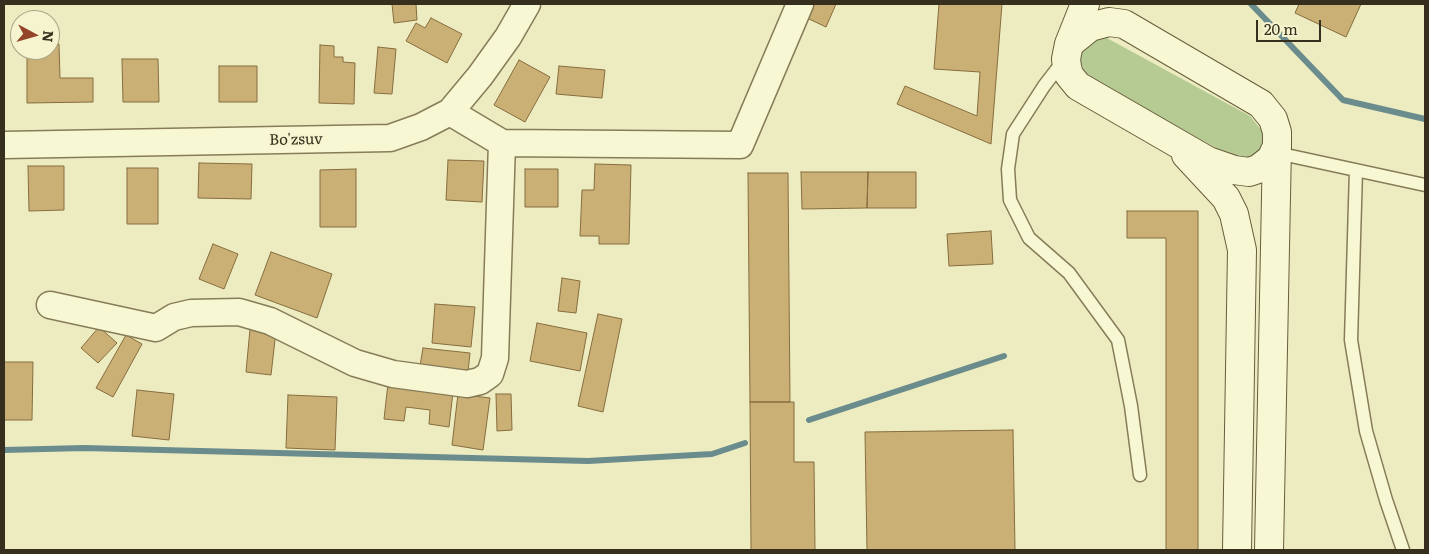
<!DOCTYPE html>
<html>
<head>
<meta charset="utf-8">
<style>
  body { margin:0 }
  #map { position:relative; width:1429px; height:554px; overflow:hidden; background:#edebc0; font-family:Literata,serif }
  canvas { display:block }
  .frame { position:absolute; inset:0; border:5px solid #362f1d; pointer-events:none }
  .north { position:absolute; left:10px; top:10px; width:50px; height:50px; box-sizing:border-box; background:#f5f4cf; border:1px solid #a9a588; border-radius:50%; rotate:96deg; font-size:14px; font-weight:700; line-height:20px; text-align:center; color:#362f1d }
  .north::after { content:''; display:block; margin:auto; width:18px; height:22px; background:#944429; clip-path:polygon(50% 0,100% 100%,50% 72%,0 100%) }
  .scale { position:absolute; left:1256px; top:20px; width:65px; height:22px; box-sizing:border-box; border:2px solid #362f1d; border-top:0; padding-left:6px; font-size:15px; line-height:18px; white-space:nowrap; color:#362f1d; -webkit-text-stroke:4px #f5f4cf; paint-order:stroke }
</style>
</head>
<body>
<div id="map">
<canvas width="1429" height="554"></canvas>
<div class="frame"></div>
<div class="north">N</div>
<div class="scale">20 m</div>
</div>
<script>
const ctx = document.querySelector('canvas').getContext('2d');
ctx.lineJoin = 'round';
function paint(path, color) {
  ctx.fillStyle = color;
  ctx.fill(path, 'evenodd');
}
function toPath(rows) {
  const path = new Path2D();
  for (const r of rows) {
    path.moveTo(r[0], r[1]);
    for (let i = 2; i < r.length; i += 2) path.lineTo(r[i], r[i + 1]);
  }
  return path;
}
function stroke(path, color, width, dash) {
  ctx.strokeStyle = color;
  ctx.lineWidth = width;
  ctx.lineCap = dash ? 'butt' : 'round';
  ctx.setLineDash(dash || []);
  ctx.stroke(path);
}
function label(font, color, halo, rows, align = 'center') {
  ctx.font = font + ' Literata,serif';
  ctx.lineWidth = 4;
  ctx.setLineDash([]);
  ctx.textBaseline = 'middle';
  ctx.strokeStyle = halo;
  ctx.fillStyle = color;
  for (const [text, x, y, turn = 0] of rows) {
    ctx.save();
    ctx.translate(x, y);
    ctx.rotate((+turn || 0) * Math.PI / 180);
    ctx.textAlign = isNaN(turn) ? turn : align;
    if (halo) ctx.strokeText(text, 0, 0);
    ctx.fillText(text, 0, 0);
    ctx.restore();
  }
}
paint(toPath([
  [1105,37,1250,116,1262,131,1264,149,1258,156,1248,159,1229,155,1091,79,1085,73,1078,55,1088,39]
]), '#b6cb94');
stroke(toPath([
  [1251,4,1343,100,1425,119],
  [809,420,1004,356],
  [4,450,84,448,588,461,712,454,745,443]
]), '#6a8c8d', 6);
const building = toPath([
  [392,4,416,4,417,20,394,23,392,4],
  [814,4,836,4,826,27,807,18,814,4],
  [939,4,1002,4,991,144,897,104,905,86,977,116,980,72,934,69,939,4],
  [1299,4,1361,4,1346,37,1295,13,1299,4],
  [431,18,462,34,447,63,406,41,416,23,425,28,431,18],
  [50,44,59,44,60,78,93,78,93,102,27,103,27,50,50,50,50,44],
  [320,45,334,46,334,57,343,57,343,62,355,63,354,104,319,103,320,45],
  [378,47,396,49,392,94,374,93,378,47],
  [122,59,158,59,159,102,123,102,122,59],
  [519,60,550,77,525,122,494,105,519,60],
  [219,66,257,66,257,102,219,102,219,66],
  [559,66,605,70,602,98,556,94,559,66],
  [448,160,484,161,482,202,446,200,448,160],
  [199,163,252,164,251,199,198,198,199,163],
  [595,164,631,165,629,244,599,244,599,236,580,236,582,190,594,190,595,164],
  [28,166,64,166,64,210,29,211,28,166],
  [127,168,158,168,158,224,127,224,127,168],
  [356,169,356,227,320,227,320,170,356,169],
  [525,169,558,169,558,207,525,207,525,169],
  [801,172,868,172,867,208,802,209,801,172],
  [868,172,916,172,916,208,867,208,868,172],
  [748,173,788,173,790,402,750,402,748,173],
  [1127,211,1198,211,1198,550,1166,550,1166,238,1127,238,1127,211],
  [991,231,993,264,949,266,947,234,991,231],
  [213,244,238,254,224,289,199,279,213,244],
  [271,252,332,274,317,318,255,295,271,252],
  [562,278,580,281,576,313,558,311,562,278],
  [435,304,475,307,471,347,432,343,435,304],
  [598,314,622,319,603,412,578,406,598,314],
  [537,323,587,333,580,371,530,361,537,323],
  [99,327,117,343,98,363,81,348,99,327],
  [250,329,276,331,271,375,246,372,250,329],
  [126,335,142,344,113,397,96,388,126,335],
  [423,348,470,353,468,372,420,366,423,348],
  [4,362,33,362,32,420,4,420,4,362],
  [388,384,453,392,449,427,429,424,430,410,406,407,404,421,384,419,388,384],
  [137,390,174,394,169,440,132,436,137,390],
  [458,394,490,398,483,450,452,445,458,394],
  [496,394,511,394,512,430,497,431,496,394],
  [288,395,337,397,335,450,286,448,288,395],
  [750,402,794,402,794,462,814,462,815,550,751,550,750,402],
  [1013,430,1015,550,867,550,865,432,1013,430]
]);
paint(building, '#cbb076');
stroke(building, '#856d3e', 1);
const lane = toPath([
  [1064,60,1044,86,1013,134,1008,169,1010,200,1029,238,1069,273,1118,340,1131,406,1140,475],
  [1277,153,1425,185],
  [1356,170,1351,340,1366,431,1386,500,1403,550]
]);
const street = toPath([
  [450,112,502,143,740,145,800,4],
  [4,145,390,138,421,127,450,112,480,76,508,37,527,4],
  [50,305,156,328,174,317,191,313,239,312,270,321,355,363,393,374,467,384,480,381,490,374,495,358,502,143]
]);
const secondary = toPath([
  [1109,22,1124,24,1261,104,1273,119,1277,132,1277,146,1271,159,1258,169,1249,172,1234,170,1208,161,1078,86,1069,75,1067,67,1066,59,1069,44,1090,27,1109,22],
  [1069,44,1085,4],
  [1186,155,1226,198,1234,214,1242,250,1237,550],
  [1269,550,1277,146]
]);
stroke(lane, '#867c58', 15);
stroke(street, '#867c58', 29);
stroke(secondary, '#685d3c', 30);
stroke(lane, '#f8f7d3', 12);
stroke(street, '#f8f7d3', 26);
stroke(secondary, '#f8f7d3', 28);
label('15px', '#362f1d', '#f5f4cf', [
  ["Bo'zsuv",296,140,-1]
]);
</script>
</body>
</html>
